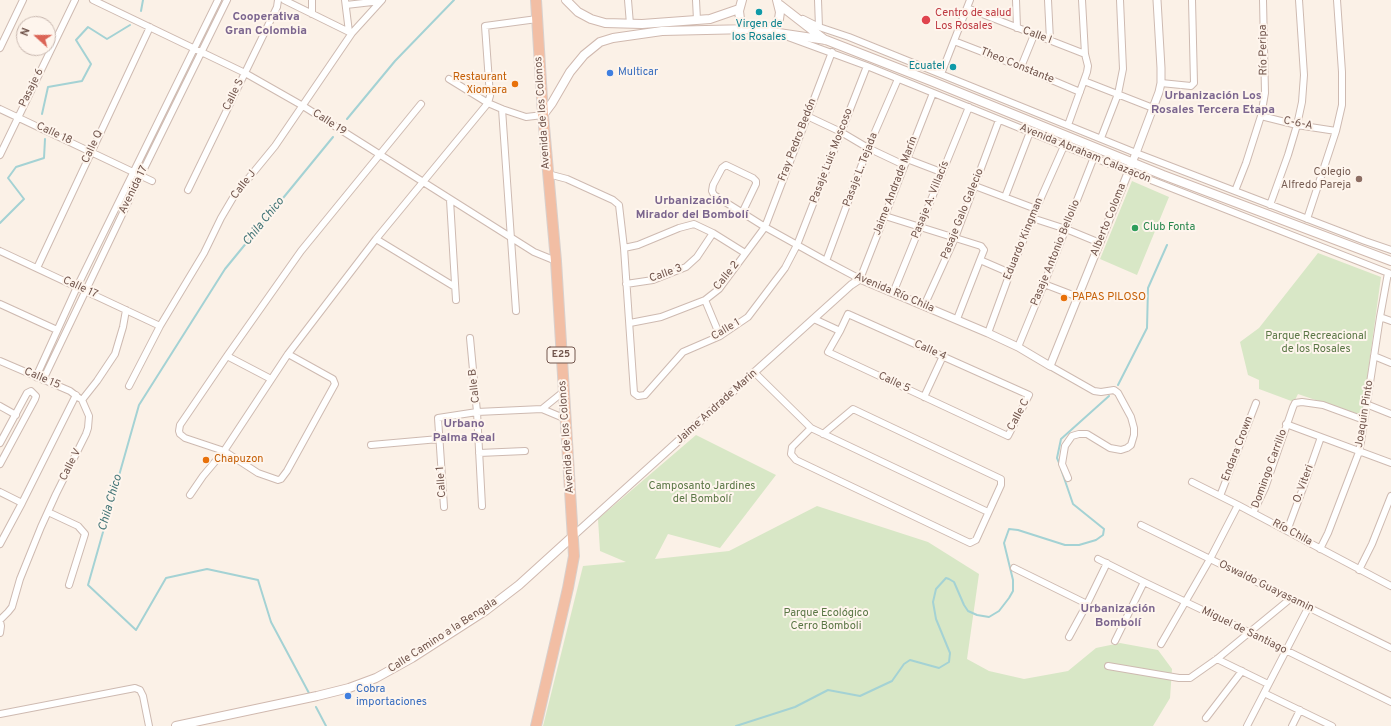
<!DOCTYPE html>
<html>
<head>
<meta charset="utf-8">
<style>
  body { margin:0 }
  #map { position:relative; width:1391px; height:726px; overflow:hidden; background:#fbf1e7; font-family:Overpass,sans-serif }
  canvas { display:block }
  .north { position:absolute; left:16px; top:16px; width:40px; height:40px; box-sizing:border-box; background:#fef5ed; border:1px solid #c6b5ad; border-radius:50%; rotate:291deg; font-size:11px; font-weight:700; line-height:16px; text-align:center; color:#72564d }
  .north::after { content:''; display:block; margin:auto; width:14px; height:18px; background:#db6456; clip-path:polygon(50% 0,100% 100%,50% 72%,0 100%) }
</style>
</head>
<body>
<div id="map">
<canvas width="1391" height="726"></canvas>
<div class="north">N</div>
</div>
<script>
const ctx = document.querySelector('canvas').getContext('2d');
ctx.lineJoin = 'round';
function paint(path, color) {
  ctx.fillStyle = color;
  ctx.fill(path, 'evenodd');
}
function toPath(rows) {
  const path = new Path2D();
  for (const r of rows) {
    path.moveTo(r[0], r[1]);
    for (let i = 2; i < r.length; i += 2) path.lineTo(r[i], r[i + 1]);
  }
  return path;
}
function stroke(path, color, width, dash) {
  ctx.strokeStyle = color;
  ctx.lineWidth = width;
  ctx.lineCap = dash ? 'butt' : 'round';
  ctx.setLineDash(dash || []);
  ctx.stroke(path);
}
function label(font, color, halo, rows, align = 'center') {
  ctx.font = font + ' Overpass,sans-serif';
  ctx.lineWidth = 4;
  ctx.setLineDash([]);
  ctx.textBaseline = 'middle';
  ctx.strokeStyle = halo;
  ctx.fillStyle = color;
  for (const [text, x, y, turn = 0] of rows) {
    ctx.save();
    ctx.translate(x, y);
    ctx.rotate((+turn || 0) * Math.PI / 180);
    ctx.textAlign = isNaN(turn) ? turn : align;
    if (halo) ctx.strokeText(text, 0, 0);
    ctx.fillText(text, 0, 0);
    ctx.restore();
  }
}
paint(toPath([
  [1132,181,1169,197,1137,275,1100,259],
  [1318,253,1381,277,1362,416,1298,394,1294,402,1259,389,1259,380,1248,375,1240,342,1259,328],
  [696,435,776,475,720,548,668,534,655,559,729,551,817,506,928,542,979,574,967,659,989,671,1024,679,1068,671,1096,648,1120,643,1158,650,1172,669,1170,698,1153,726,543,726,583,566,626,562,600,551,598,519]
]), '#d8e7c6');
stroke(toPath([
  [141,11,143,0],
  [42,114,48,87,82,81,91,64,76,40,88,27,107,39,130,25],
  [347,119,395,61,454,0],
  [0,223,24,199,8,178,16,167,44,158,45,139],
  [1118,385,1147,328,1148,288,1167,245],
  [1060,465,1057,458,1061,439,1109,396],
  [310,695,271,622,258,580,207,569,166,578,136,630,88,585,139,405,225,269,333,137],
  [316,707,326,726],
  [736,726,795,707,828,690,860,696,892,681,904,664,910,660,939,668,949,662,950,653,936,619,933,602,936,589,946,578,949,579,954,582,964,605,968,611,977,615,989,617,999,611,1009,598,1013,591,1013,580,1004,543,1009,529,1018,530,1065,545,1079,545,1096,540,1103,535,1104,529,1073,504,1061,469]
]), '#a4d2d4', 2);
const minor = toPath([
  [93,0,245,73,303,106,534,252,556,261],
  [284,0,349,32],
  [312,0,312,14],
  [345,0,349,32,351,32],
  [628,0,630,24],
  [696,0,697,20],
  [818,0,819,27],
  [1016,0,1017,28],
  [1048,0,1050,40],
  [346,5,381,1],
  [967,8,1085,54],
  [803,19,819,27,849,37,1136,153,1365,241,1391,250],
  [788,37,867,66,1064,146,1391,274],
  [954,41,1021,67,1080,92],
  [0,48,23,0],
  [1021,67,1034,35],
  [941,74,970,0],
  [449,79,488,103,502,109,526,117,543,115],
  [1084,81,1153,108],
  [1161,83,1191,86,1194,83,1192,0],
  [0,109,152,181],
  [502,109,516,311],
  [807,116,841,132,868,148,904,165],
  [1261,116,1297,125,1336,131],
  [1068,125,1087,72,1088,66,1085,54,1082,0],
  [1101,138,1118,94,1123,69,1120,0],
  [0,155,75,0],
  [907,159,941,172],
  [548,174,567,179,613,200,619,205,624,248,634,393,638,396,645,395,683,352,720,336,748,317,785,268,797,245,867,66],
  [975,186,1036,209],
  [188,190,277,7,278,0],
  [1235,191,1246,163,1261,116,1265,93,1263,0],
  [1005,197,1030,132],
  [450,200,456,300],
  [1270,205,1288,155,1297,125,1302,102,1304,75,1299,0],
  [743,211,756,184,756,181,753,178,726,165,722,168,713,185,712,191,714,195,765,227,826,261,860,279,933,93],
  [885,216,981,246,984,250,980,260,1010,273],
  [1032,218,1066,229,1100,243],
  [1307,219,1336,131,1342,105,1342,72,1337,0],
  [376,239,455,287],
  [624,248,638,245,679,228,694,224,713,233,745,253],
  [0,251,160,326],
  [826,261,868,148,898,79],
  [37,268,150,27],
  [626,284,653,280,686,267,697,257,713,233],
  [1044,284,1078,297],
  [893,293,969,107],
  [705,300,720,336],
  [0,304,57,330],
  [924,306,955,238,999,120],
  [1380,317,1391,321],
  [814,319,840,331,828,352,1008,436,1029,395,848,314,840,331],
  [957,319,980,260],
  [630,323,661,317,705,300,719,289,765,227,832,52],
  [988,333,1010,273,1036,209,1064,146],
  [470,338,477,412,482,506],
  [1018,347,1044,284,1094,157],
  [288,354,333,379,335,384,287,471,281,479,278,480,258,473,224,451,185,438,180,434,179,431,180,425,227,356,301,251,421,104],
  [227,356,271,379],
  [1374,356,1391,363],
  [0,361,70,391,79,398],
  [1050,366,1094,391,1101,392,1114,390,1118,393,1131,417,1134,428,1134,435,1131,445,1127,448,1121,450,1110,448,1087,434,1079,434,1072,436,1065,446,1062,464,1068,478],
  [755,373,811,428,988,512],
  [36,377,77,287,218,0],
  [43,380,141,175,227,0],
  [129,386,160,326,204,253,221,218,234,196,275,146,352,33,382,0],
  [924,397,943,356],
  [1366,404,1391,414],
  [0,406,16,415],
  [542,409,566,419],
  [1286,424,1391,463],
  [811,428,792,447,791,454,796,460,970,543,976,540,1001,485,1001,479,853,409,823,434],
  [0,443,27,393,31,391,36,396,35,399,0,464],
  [371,445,439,439],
  [479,453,525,451],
  [1192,482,1238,505,1391,586],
  [0,492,22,503],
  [190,495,203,476,224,451,288,354,330,299,376,239,488,103,490,96,485,26,537,19],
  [1220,496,1256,403],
  [444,507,438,418,477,412,542,409,563,392],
  [48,512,78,526,85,534,69,585],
  [1253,513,1265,488,1293,407,1295,403,1302,402,1323,405,1364,420],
  [1141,525,1391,648],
  [1287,531,1303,488,1321,437],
  [0,544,22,503,76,395],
  [1320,549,1328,533,1359,452,1361,442,1380,317,1388,273],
  [1098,559,1144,582,1261,638,1391,702],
  [1014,568,1087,604],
  [1359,570,1372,544,1391,496],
  [0,620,8,612,12,607,20,579,41,527,56,494,86,434,88,428,89,416,82,400,97,381,115,354,123,327,126,310],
  [0,621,1,626,0,633],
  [1069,637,1087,604,1107,563],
  [1115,641,1144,582],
  [1161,644,1210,559,1238,505],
  [1217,659,1268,684],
  [1108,666,1179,678,1190,678,1217,659,1290,599],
  [1264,693,1332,726],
  [0,714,135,688,140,690,143,696,149,726],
  [1206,718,1242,671],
  [1247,726,1308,608],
  [1292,726,1300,710]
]);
const tertiary = toPath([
  [573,536,851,285,860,279,988,333,1018,347,1050,366,1136,153,1159,92,1161,83,1161,68,1157,0]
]);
const secondary = toPath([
  [566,0,578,12,591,19,605,23,642,24,710,19,739,9],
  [742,0,739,11,740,19,743,24,750,29,757,32,765,31,775,24,779,19,780,12,777,0],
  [780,5,825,40],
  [765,31,826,40,931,81,1163,175,1391,261],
  [543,115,552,103,570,72,584,55,600,42,613,38,662,31,750,29],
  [176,726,317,696,349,688,376,678,412,658,485,611,519,585,573,536]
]);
const trunk = toPath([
  [536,0,543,115,556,261,574,556,568,588,536,726]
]);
stroke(minor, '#cebab1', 8);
stroke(tertiary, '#cebab1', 9);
stroke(secondary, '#d0b9af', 10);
stroke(trunk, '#d8d0cd', 12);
stroke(minor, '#fff', 6);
stroke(tertiary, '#fff', 7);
stroke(secondary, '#fff', 8);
stroke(trunk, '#f2bea4', 10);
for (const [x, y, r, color] of [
  [759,12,4,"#0f9aa8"],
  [926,20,5,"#e0444e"],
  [953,67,4,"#0f9aa8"],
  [610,73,4,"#3f7fe0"],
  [515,84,4,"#e8710a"],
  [1359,179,4,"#8d6e63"],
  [1135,228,4,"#2e9e5b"],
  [1064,298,4,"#e8710a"],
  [206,460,4,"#e8710a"],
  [348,696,4,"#3f7fe0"]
]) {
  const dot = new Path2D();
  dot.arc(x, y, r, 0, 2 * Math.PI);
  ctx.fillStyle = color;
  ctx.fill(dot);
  stroke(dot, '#fef5ed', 1.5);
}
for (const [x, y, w] of [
  [561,355,28]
]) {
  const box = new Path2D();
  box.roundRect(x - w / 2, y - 8, w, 16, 3);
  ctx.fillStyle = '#fef5ed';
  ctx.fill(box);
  stroke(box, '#72564d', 1);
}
label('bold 10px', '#72564d', null, [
  ["E25",561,355]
]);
label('11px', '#be3a42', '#fef5ed', [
  ["Centro de salud",935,14],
  ["Los Rosales",935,27]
], 'left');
label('11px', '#0d838f', '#fef5ed', [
  ["Virgen de",759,25],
  ["los Rosales",759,38],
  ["Ecuatel",945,67,"right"]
]);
label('11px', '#72564d', '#fef5ed', [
  ["Calle I",1037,36,20],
  ["Río Peripa",1264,50,-91],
  ["Theo Constante",1017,66,22],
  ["Pasaje 6",32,88,-64],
  ["Calle S",234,95,-64],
  ["Avenida de los Colonos",543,113,-94],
  ["Calle 19",329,123,33],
  ["C-6-A",1298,124,11],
  ["Calle 18",54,134,25],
  ["Fray Pedro Bedón",798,140,-69],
  ["Calle Q",93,147,-65],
  ["Avenida Abraham Calazacón",1085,154,22],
  ["Pasaje Luis Moscoso",832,156,-69],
  ["Pasaje L. Tejada",861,170,-69],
  ["Calle J",244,185,-52],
  ["Jaime Andrade Marín",896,186,-69],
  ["Avenida 17",134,190,-64],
  ["Pasaje A. Villacís",931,200,-68],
  ["Pasaje Galo Galecio",963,214,-68],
  ["Alberto Coloma",1109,220,-68],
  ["Eduardo Kingman",1024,239,-68],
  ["Pasaje Antonio Bellolio",1056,253,-68],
  ["Calle 3",666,274,-20],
  ["Calle 2",727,276,-51],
  ["Calle 17",80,288,25],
  ["Avenida Río Chila",894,293,23],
  ["Calle 1",726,330,-31],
  ["Calle 4",930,351,24],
  ["Calle 15",42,379,23],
  ["Calle 5",894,383,25],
  ["Calle B",475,386,-96],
  ["Jaime Andrade Marin",717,407,-42],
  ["Joaquin Pinto",1365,414,-81],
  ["Calle C",1019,415,-62],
  ["Avenida de los Colonos",567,437,-94],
  ["Endara Crown",1238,449,-69],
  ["Calle V",71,465,-63],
  ["Domingo Carrillo",1270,469,-70],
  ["Calle 1",442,482,-94],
  ["O. Viteri",1304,484,-70],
  ["Río Chila",1292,533,28],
  ["Oswaldo Guayasamin",1266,587,26],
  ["Miguel de Santiago",1244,631,26],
  ["Calle Camino a la Bengala",443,636,-33]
]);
label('11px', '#366cbe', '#fef5ed', [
  ["Multicar",618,73],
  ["Cobra",356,690],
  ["importaciones",356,703]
], 'left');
label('11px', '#c56008', '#fef5ed', [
  ["Restaurant",507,78,"right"],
  ["Xiomara",507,91,"right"],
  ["PAPAS PILOSO",1072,298],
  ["Chapuzon",214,460]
], 'left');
label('11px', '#785e54', '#fef5ed', [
  ["Colegio",1351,173],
  ["Alfredo Pareja",1351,186]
], 'right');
label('11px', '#27864d', '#fef5ed', [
  ["Club Fonta",1143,228]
], 'left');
label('11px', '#5b7746', '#fef5ed', [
  ["Parque Recreacional",1316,337],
  ["de los Rosales",1316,350],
  ["Camposanto Jardines",702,487],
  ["del Bombolí",702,500],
  ["Parque Ecológico",826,614],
  ["Cerro Bomboli",826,627]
]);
label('bold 12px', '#7b658e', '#fef5ed', [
  ["Cooperativa",266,18],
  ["Gran Colombia",266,32],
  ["Urbanización Los",1213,97],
  ["Rosales Tercera Etapa",1213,111],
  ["Urbanización",692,202],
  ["Mirador del Bombolí",692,216],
  ["Urbano",464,425],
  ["Palma Real",464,439],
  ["Urbanización",1118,610],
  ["Bombolí",1118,624]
]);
label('italic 12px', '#427476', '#fef5ed', [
  ["Chila Chico",264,222,-51],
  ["Chila Chico",111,503,-74]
]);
</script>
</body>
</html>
